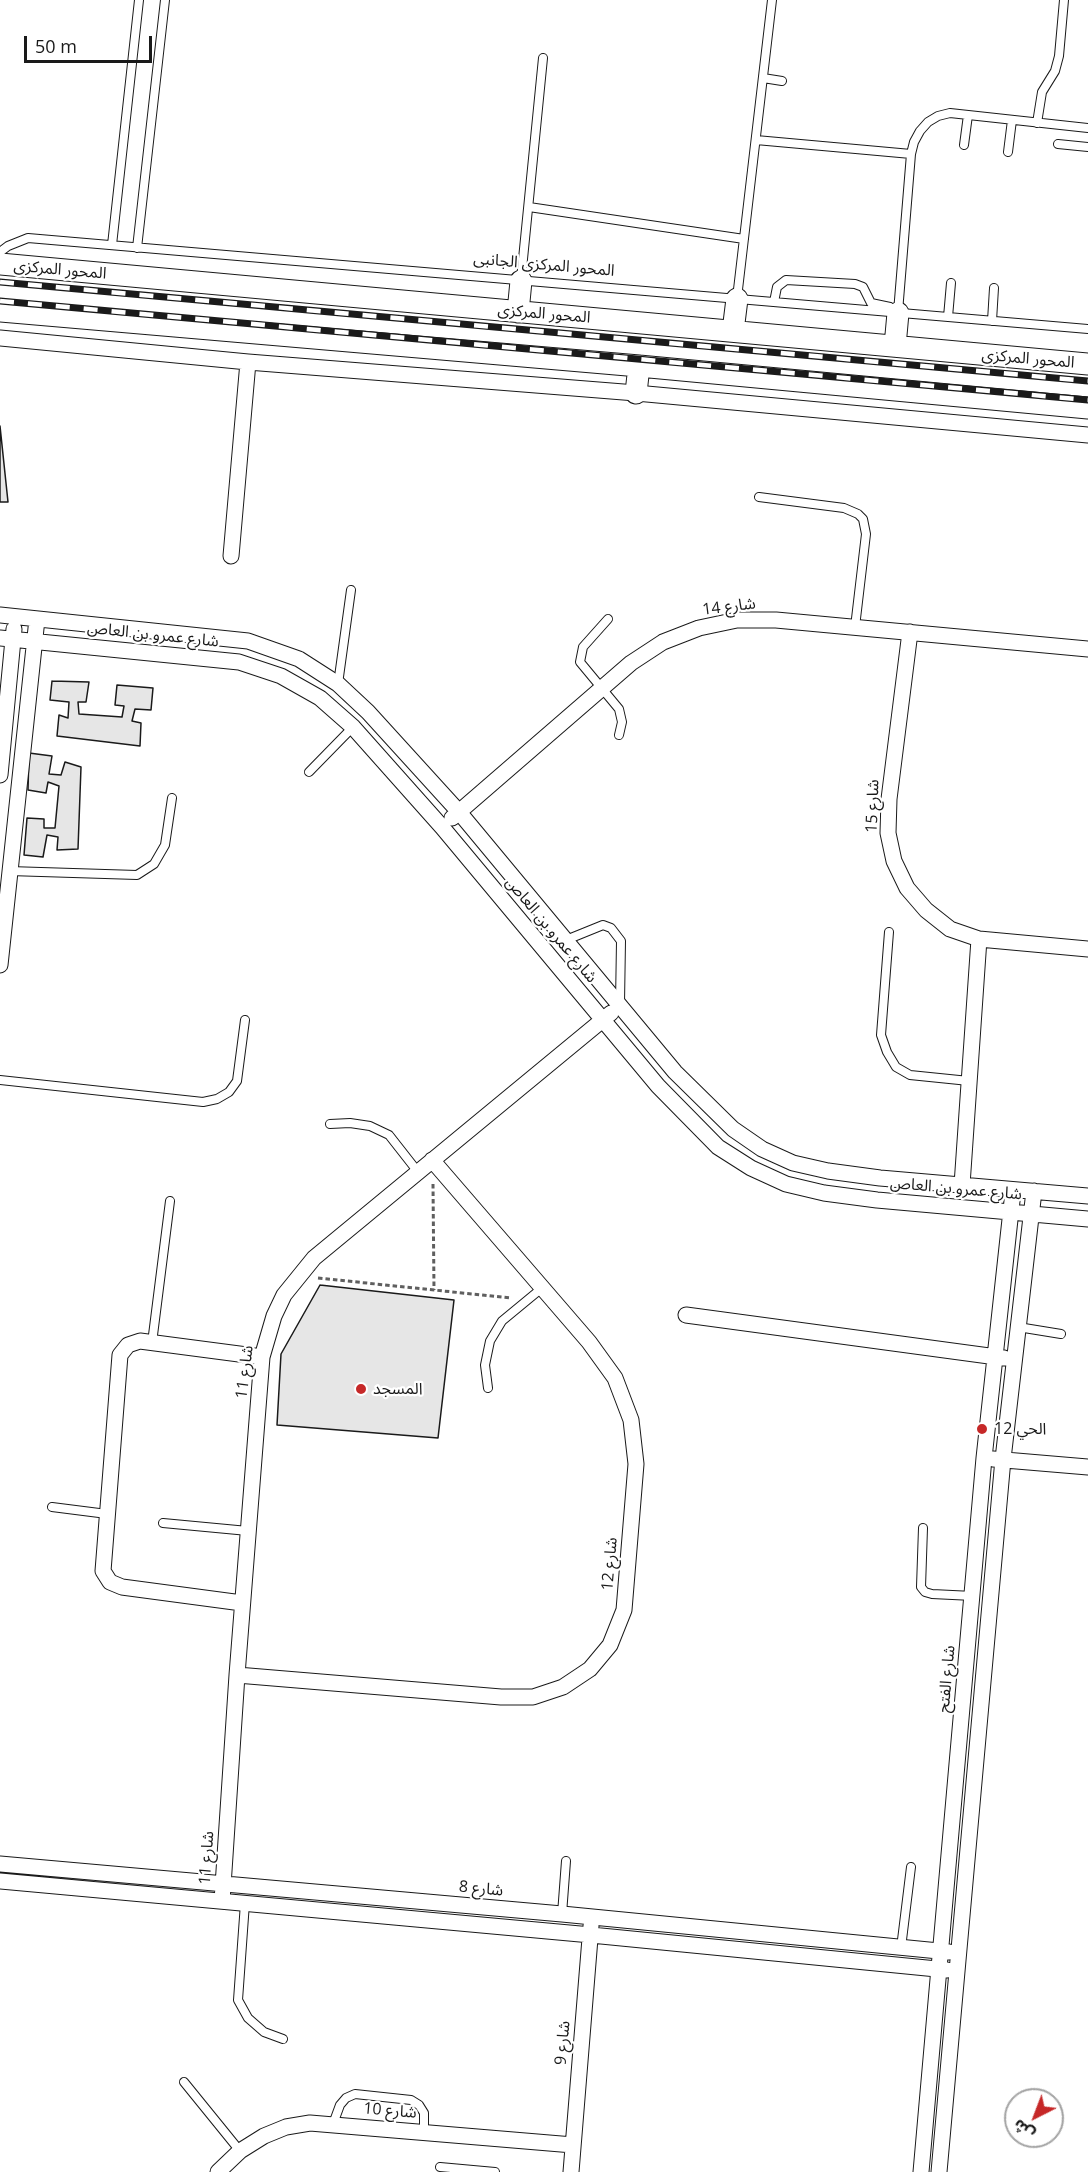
<!DOCTYPE html>
<html>
<head>
<meta charset="utf-8">
<style>
  body { margin:0 }
  #map { position:relative; width:1088px; height:2172px; overflow:hidden; background:#fff; font-family:"Open Sans","Noto Sans Arabic",sans-serif }
  canvas { display:block }
  .north { position:absolute; left:1004px; top:2088px; width:60px; height:60px; box-sizing:border-box; background:#fff; border:2px solid #a3a3a3; border-radius:50%; rotate:222deg; font-size:16px; font-weight:700; line-height:24px; text-align:center; color:#1a1a1a }
  .north::after { content:''; display:block; margin:auto; width:21px; height:27px; background:#c62828; clip-path:polygon(50% 0,100% 100%,50% 72%,0 100%) }
  .scale { position:absolute; left:24px; top:36px; width:128px; height:27px; box-sizing:border-box; border:3px solid #1a1a1a; border-top:0; padding-left:8px; font-size:18px; line-height:21px; white-space:nowrap; color:#1a1a1a; -webkit-text-stroke:4px #fff; paint-order:stroke }
</style>
</head>
<body>
<div id="map">
<canvas width="1088" height="2172"></canvas>
<div class="north">ش</div>
<div class="scale">50 m</div>
</div>
<script>
const ctx = document.querySelector('canvas').getContext('2d');
ctx.lineJoin = 'round';
function paint(path, color) {
  ctx.fillStyle = color;
  ctx.fill(path, 'evenodd');
}
function toPath(rows) {
  const path = new Path2D();
  for (const r of rows) {
    path.moveTo(r[0], r[1]);
    for (let i = 2; i < r.length; i += 2) path.lineTo(r[i], r[i + 1]);
  }
  return path;
}
function stroke(path, color, width, dash) {
  ctx.strokeStyle = color;
  ctx.lineWidth = width;
  ctx.lineCap = dash ? 'butt' : 'round';
  ctx.setLineDash(dash || []);
  ctx.stroke(path);
}
function label(font, color, halo, rows, align = 'center') {
  ctx.font = font + ' "Open Sans","Noto Sans Arabic",sans-serif';
  ctx.lineWidth = 4.5;
  ctx.setLineDash([]);
  ctx.textBaseline = 'middle';
  ctx.strokeStyle = halo;
  ctx.fillStyle = color;
  for (const [text, x, y, turn = 0] of rows) {
    ctx.save();
    ctx.translate(x, y);
    ctx.rotate((+turn || 0) * Math.PI / 180);
    ctx.textAlign = isNaN(turn) ? turn : align;
    if (halo) ctx.strokeText(text, 0, 0);
    ctx.fillText(text, 0, 0);
    ctx.restore();
  }
}
const building = toPath([
  [0,426,8,502,0,502,0,426],
  [52,681,89,682,86,702,78,702,79,714,122,717,124,706,115,705,117,685,153,688,151,710,135,709,132,721,141,723,140,746,57,736,59,715,68,718,69,702,50,700,52,681],
  [29,753,52,756,49,774,61,775,65,762,81,767,78,849,57,850,58,837,47,835,43,857,24,855,27,818,44,819,44,828,55,828,59,786,48,782,46,793,28,790,29,753],
  [320,1285,454,1300,438,1438,277,1425,281,1354,320,1285]
]);
paint(building, '#e6e6e6');
stroke(building, '#1a1a1a', 1.5);
const lane = toPath([
  [763,78,782,81],
  [1037,123,1042,92,1055,71,1059,56,1064,0],
  [756,140,911,154],
  [1058,144,1088,147],
  [964,145,968,115],
  [1008,152,1012,120],
  [529,207,744,239],
  [112,245,139,0],
  [137,248,165,0],
  [0,252,8,246,28,238,1088,329],
  [521,279,543,58],
  [737,298,772,0],
  [774,302,777,287,786,280,855,284,863,287,871,303,890,307,897,312],
  [898,312,911,154,914,142,920,131,928,122,938,116,950,113,1088,128],
  [948,317,951,283],
  [992,321,994,288],
  [759,497,844,508,858,514,863,519,866,534,855,627],
  [608,619,583,647,580,662,619,709,622,722,619,735],
  [338,684,351,590],
  [309,772,353,727],
  [9,871,137,875,154,864,165,845,172,798],
  [889,932,881,1035,887,1052,896,1067,910,1075,969,1081],
  [566,940,603,925,611,928,621,941,620,1003],
  [0,1080,203,1102,217,1099,229,1092,237,1081,245,1020],
  [330,1124,350,1123,370,1126,389,1135,418,1172],
  [1018,1327,1061,1334],
  [152,1343,170,1201],
  [488,1388,485,1365,490,1341,502,1321,542,1288],
  [52,1507,107,1514],
  [163,1523,248,1531],
  [923,1528,921,1587,925,1592,932,1594,973,1596],
  [245,1903,238,2000,248,2018,264,2032,283,2039],
  [562,1914,566,1861],
  [901,1948,911,1867],
  [184,2082,240,2151],
  [333,2124,340,2105,346,2098,355,2094,411,2100,419,2105,424,2113,424,2132],
  [440,2167,495,2172]
]);
const street = toPath([
  [0,338,248,362,636,393,1088,435],
  [231,556,248,362],
  [0,615,248,641,299,659,338,684,368,712,459,812,675,1072,733,1129,762,1149,793,1163,828,1171,880,1178,1088,1196],
  [910,632,889,799,888,833,894,861,907,888,926,910,950,929,979,939,1088,949],
  [0,638,239,662,281,676,320,698,353,727,442,827,658,1086,718,1147,751,1168,786,1184,824,1193,877,1200,1088,1219],
  [0,775,14,629],
  [452,818,631,663,663,642,699,628,737,620,776,620,1088,649],
  [0,965,37,619],
  [962,1185,979,939],
  [686,1315,1004,1358],
  [993,1459,1088,1467],
  [242,1603,122,1587,110,1582,103,1571,120,1355,128,1345,140,1341,262,1357],
  [237,1675,501,1697,533,1697,563,1687,590,1669,610,1645,624,1610,636,1464,631,1420,615,1378,589,1342,432,1160],
  [0,1864,562,1914,949,1952],
  [0,1881,591,1935,947,1970],
  [222,1901,237,1675,262,1357,274,1316,284,1295,314,1258,611,1013],
  [218,2172,240,2151,264,2136,286,2127,310,2123,573,2145],
  [571,2172,591,1926],
  [921,2172,984,1458,1012,1201],
  [939,2172,1003,1459,1034,1191]
]);
const secondary = toPath([
  [0,264,1088,364],
  [0,311,639,366,1088,408],
  [518,312,521,281],
  [733,331,737,299],
  [895,346,898,313],
  [636,393,639,366]
]);
stroke(lane, '#1a1a1a', 10);
stroke(street, '#1a1a1a', 17);
stroke(secondary, '#1a1a1a', 23);
stroke(toPath([
  [433,1184,434,1290],
  [318,1278,511,1298]
]), '#5f5f5f', 3, [4.5, 3]);
stroke(lane, '#fff', 8);
stroke(street, '#fff', 15);
stroke(secondary, '#fff', 21);
const rail = toPath([
  [0,282,1088,381],
  [0,301,1088,400]
]);
stroke(rail, '#1a1a1a', 7);
stroke(rail, '#fff', 4.5, [14]);
for (const [x, y, r, color] of [
  [361,1389,6,"#c62828"],
  [982,1429,6,"#c62828"]
]) {
  const dot = new Path2D();
  dot.arc(x, y, r, 0, 2 * Math.PI);
  ctx.fillStyle = color;
  ctx.fill(dot);
  stroke(dot, '#fff', 2);
}
label('16px', '#1a1a1a', '#fff', [
  ["المحور المركزى الجانبى",544,265,5],
  ["المحور المركزى",60,270,5],
  ["المحور المركزى",544,314,5],
  ["المحور المركزى",1028,359,5],
  ["شارع 14",729,607,-7],
  ["شارع عمرو بن العاص",153,635,6],
  ["شارع 15",873,806,-88],
  ["شارع عمرو بن العاص",551,930,50],
  ["شارع عمرو بن العاص",956,1189,5],
  ["شارع 11",245,1372,-83],
  ["شارع 12",610,1564,-85],
  ["شارع الفتح",947,1679,-85],
  ["شارع 11",207,1858,-86],
  ["شارع 8",481,1889,5],
  ["شارع 9",563,2043,-85],
  ["شارع 10",390,2111,5]
]);
label('16px', '#1a1a1a', '#fff', [
  ["المسجد",373,1389],
  ["الحي 12",994,1429]
], 'left');
</script>
</body>
</html>
